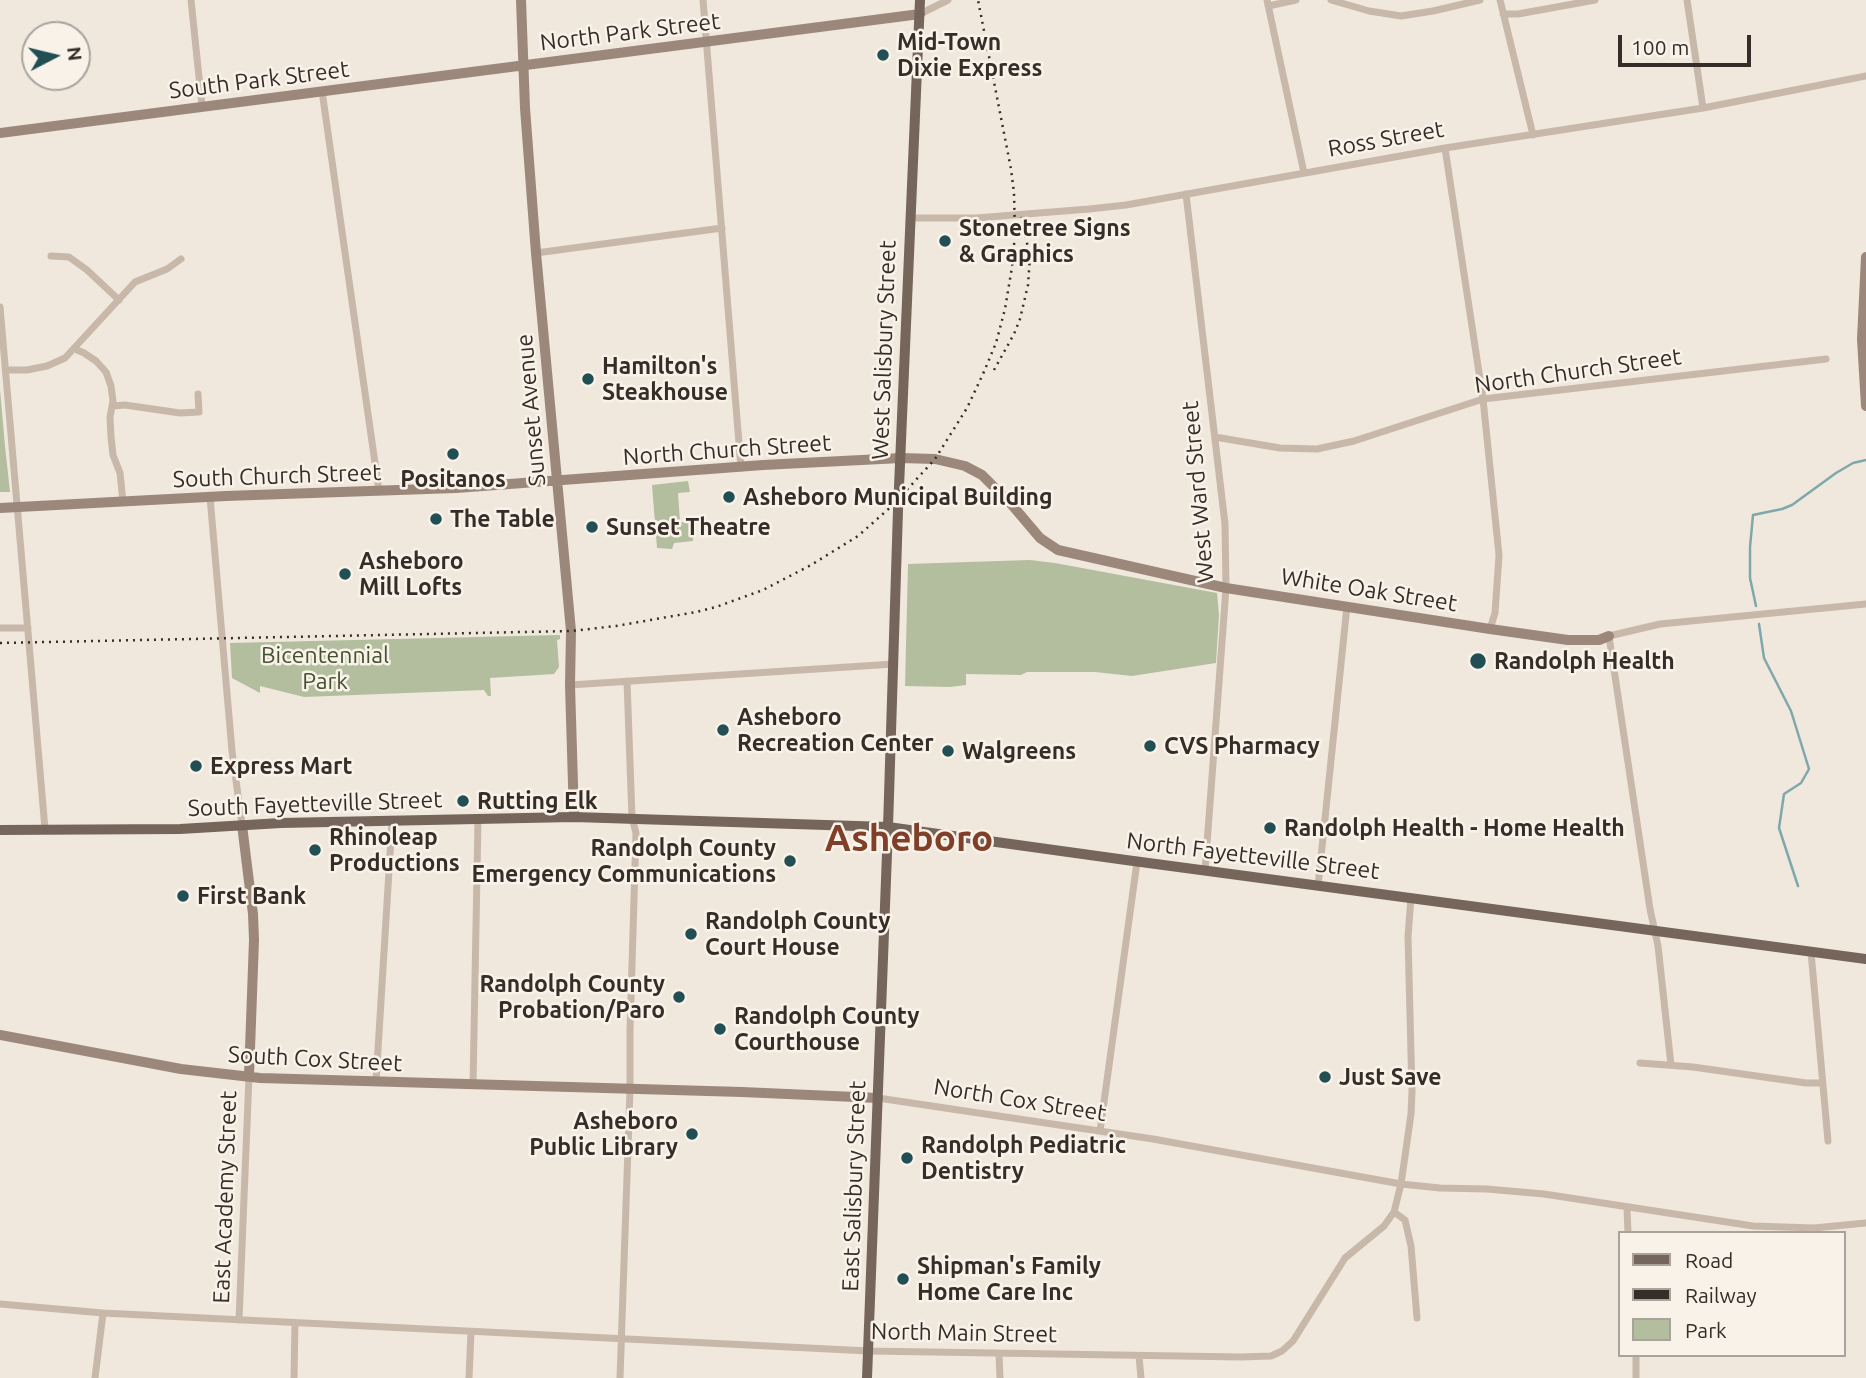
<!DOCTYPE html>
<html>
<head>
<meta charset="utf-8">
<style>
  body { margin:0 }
  #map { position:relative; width:1866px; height:1378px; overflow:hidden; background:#f0e8dd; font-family:Ubuntu,sans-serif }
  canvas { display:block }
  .legend { position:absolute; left:1618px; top:1231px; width:228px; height:126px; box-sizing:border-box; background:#f8f2e9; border:2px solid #aaa39c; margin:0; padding:9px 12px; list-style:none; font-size:21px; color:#362d29 }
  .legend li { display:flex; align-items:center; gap:14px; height:35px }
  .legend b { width:35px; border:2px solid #aaa39c }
  .north { position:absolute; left:21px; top:21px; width:70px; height:70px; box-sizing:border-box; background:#f8f2e9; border:2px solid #aaa39c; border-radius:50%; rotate:83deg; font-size:19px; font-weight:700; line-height:28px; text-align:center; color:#362d29 }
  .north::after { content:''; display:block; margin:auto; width:24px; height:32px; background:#224f54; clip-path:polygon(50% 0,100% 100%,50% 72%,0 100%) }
  .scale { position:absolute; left:1618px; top:35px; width:133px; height:32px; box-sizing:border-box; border:4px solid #362d29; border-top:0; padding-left:9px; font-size:21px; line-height:24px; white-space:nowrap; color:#362d29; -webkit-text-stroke:5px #f8f2e9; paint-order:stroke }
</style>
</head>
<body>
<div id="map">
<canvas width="1866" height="1378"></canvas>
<ul class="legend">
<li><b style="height:9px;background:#76655b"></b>Road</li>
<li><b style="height:9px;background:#362d29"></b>Railway</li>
<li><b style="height:19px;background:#b3be9e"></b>Park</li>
</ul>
<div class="north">N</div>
<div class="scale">100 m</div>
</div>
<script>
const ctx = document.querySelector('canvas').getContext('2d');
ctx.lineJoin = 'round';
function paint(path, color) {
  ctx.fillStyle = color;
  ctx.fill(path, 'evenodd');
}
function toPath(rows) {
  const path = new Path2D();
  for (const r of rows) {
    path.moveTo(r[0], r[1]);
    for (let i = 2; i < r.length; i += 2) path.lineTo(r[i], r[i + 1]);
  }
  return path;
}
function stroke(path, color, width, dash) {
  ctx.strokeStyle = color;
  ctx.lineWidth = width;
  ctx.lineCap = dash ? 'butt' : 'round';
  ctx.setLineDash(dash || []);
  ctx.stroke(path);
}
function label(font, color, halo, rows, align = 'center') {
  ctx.font = font + ' Ubuntu,sans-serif';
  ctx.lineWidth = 5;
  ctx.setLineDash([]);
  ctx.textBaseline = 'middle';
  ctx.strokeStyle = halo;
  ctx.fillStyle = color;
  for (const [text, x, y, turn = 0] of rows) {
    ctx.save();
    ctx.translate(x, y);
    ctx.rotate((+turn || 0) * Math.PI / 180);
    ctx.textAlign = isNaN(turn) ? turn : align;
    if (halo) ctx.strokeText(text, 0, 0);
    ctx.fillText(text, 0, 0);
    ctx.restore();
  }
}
paint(toPath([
  [0,389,5,446,10,492,0,492],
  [688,481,690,492,678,493,680,522,692,523,693,541,674,543,672,549,657,548,652,485],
  [1030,560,1055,563,1217,593,1219,615,1216,663,1132,676,1095,672,1027,672,1021,675,966,674,966,685,950,687,905,686,908,564],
  [560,635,560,639,557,640,559,667,554,674,490,678,491,696,488,696,484,690,304,697,260,686,260,693,232,678,230,643]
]), '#b3be9e');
stroke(toPath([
  [1756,606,1750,578,1750,547,1753,515,1782,509,1792,505,1836,473,1853,463,1866,460],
  [1759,624,1764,658,1791,711,1809,769,1801,783,1784,794,1779,828,1798,886]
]), '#7ea8ab', 2.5);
stroke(toPath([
  [191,0,202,106],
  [703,0,741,468],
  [1267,0,1304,173],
  [1331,0,1369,11,1401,16,1433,11,1480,0],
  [1500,0,1533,135],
  [1687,0,1703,108],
  [1268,6,1296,0],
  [920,14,948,0],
  [1503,14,1518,14,1595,0],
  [322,91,379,491],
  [1445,148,1483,399,1499,555,1495,613,1490,629],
  [1186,194,1225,524,1226,588,1205,871],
  [910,218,976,218,1089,209,1126,205,1445,148,1703,108,1866,76],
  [536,253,722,228],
  [51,256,69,257,87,270,119,300],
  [0,307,45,829],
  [75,349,84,353,96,361,106,372,111,386,113,401,110,417,111,437,113,455,120,473,123,502],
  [6,370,27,370,47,366,65,358,135,282,167,269,181,259],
  [113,406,125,405,180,413,199,412,198,394],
  [1215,437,1280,448,1317,449,1354,441,1483,399,1826,359],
  [210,497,232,751,242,825],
  [0,628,28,628],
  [570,685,894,664],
  [1318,886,1347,606],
  [1811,952,1828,1141],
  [1640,1063,1693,1067,1806,1083,1822,1083],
  [1671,1065,1658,946,1650,909,1609,636,1660,624,1866,604],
  [376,1082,392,822],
  [473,1085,478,820],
  [878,1098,1153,1139,1401,1184,1411,1114,1412,1092,1408,937,1411,897],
  [1100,1131,1137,862],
  [1627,1208,1628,1233],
  [1394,1212,1405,1220,1411,1246,1417,1318],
  [0,1304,103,1313,869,1351,1241,1357,1271,1356,1282,1351,1293,1341,1345,1258,1384,1226,1394,1212,1401,1184,1440,1188,1487,1189,1544,1194,1753,1226,1814,1228,1866,1223],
  [239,1320,249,1076],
  [999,1354,1000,1378],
  [1139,1356,1141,1378],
  [95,1378,103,1313],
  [294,1378,295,1323],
  [469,1378,471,1332],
  [620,1378,630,1090,630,1031,636,833,632,818,627,681],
  [1636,1378,1636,1355]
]), '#c8b8aa', 7);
stroke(toPath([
  [521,0,525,108,536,253,571,631,570,685,574,817],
  [0,133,920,14],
  [1866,257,1862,339,1866,406],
  [0,508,226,496,456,488,763,465,901,458,935,459,965,466,982,475,1012,505,1040,538,1058,550,1226,588,1490,629,1568,640,1599,640,1609,636],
  [242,825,253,914,254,940,249,1076],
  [0,1035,181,1069,260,1078,742,1092,878,1098]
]), '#9b887b', 10);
stroke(toPath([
  [0,830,180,829,281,823,574,817,888,827,1126,860,1866,959],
  [867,1378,888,827,898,510,920,0]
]), '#76655b', 10);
stroke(toPath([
  [994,370,1014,334,1020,319,1028,285,1030,256,1021,217],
  [0,643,571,631,616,626,696,612,716,607,763,590,811,565,858,536,893,505,935,459,967,408,983,374,996,343,1005,309,1012,267,1015,234,1014,193,1011,169,978,0]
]), '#362d29', 2.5, [2, 5]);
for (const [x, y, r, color] of [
  [883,55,7,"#224f54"],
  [945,241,7,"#224f54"],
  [588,379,7,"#224f54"],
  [453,454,7,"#224f54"],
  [729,497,7,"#224f54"],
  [436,519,7,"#224f54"],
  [592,527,7,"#224f54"],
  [345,574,7,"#224f54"],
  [1478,661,9,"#224f54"],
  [723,730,7,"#224f54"],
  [1150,746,7,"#224f54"],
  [948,751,7,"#224f54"],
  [196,766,7,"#224f54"],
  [463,801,7,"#224f54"],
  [1270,828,7,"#224f54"],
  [315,850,7,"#224f54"],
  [790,861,7,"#224f54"],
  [183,896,7,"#224f54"],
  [691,934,7,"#224f54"],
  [679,997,7,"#224f54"],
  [720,1029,7,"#224f54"],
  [1325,1077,7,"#224f54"],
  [692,1134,7,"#224f54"],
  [907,1158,7,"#224f54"],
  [903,1279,7,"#224f54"]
]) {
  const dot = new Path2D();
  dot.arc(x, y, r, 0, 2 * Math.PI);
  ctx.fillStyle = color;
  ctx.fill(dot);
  stroke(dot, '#f8f2e9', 2.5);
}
label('23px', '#362d29', '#f8f2e9', [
  ["North Park Street",630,32,-7],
  ["South Park Street",259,80,-7],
  ["Ross Street",1386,139,-10],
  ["West Salisbury Street",884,350,-88],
  ["North Church Street",1578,371,-8],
  ["Sunset Avenue",531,410,-95],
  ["North Church Street",727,450,-4],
  ["South Church Street",277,476,-2],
  ["West Ward Street",1198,492,-95],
  ["White Oak Street",1369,590,9],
  ["South Fayetteville Street",315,804,-2],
  ["North Fayetteville Street",1253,856,7],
  ["South Cox Street",315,1059,3],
  ["North Cox Street",1020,1100,9],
  ["East Salisbury Street",854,1186,-88],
  ["East Academy Street",225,1197,-88],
  ["North Main Street",964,1333,1]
]);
label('bold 23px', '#362d29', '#f8f2e9', [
  ["Mid-Town",897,42],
  ["Dixie Express",897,68],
  ["Stonetree Signs",959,228],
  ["& Graphics",959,254],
  ["Hamilton's",602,366],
  ["Steakhouse",602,392],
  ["Positanos",453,479,"center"],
  ["Asheboro Municipal Building",743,497],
  ["The Table",450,519],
  ["Sunset Theatre",606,527],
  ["Asheboro",359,561],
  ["Mill Lofts",359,587],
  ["Randolph Health",1494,661],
  ["Asheboro",737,717],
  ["Recreation Center",737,743],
  ["CVS Pharmacy",1164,746],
  ["Walgreens",962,751],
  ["Express Mart",210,766],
  ["Rutting Elk",477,801],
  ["Randolph Health - Home Health",1284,828],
  ["Rhinoleap",329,837],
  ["Productions",329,863],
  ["Randolph County",776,848,"right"],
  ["Emergency Communications",776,874,"right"],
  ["First Bank",197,896],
  ["Randolph County",705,921],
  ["Court House",705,947],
  ["Randolph County",665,984,"right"],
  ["Probation/Paro",665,1010,"right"],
  ["Randolph County",734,1016],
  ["Courthouse",734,1042],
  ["Just Save",1339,1077],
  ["Asheboro",678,1121,"right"],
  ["Public Library",678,1147,"right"],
  ["Randolph Pediatric",921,1145],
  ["Dentistry",921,1171],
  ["Shipman's Family",917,1266],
  ["Home Care Inc",917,1292]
], 'left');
label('23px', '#44522f', '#f8f2e9', [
  ["Bicentennial",325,655],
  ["Park",325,681]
]);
label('bold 37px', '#7f3f28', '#f8f2e9', [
  ["Asheboro",909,839]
]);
</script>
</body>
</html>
